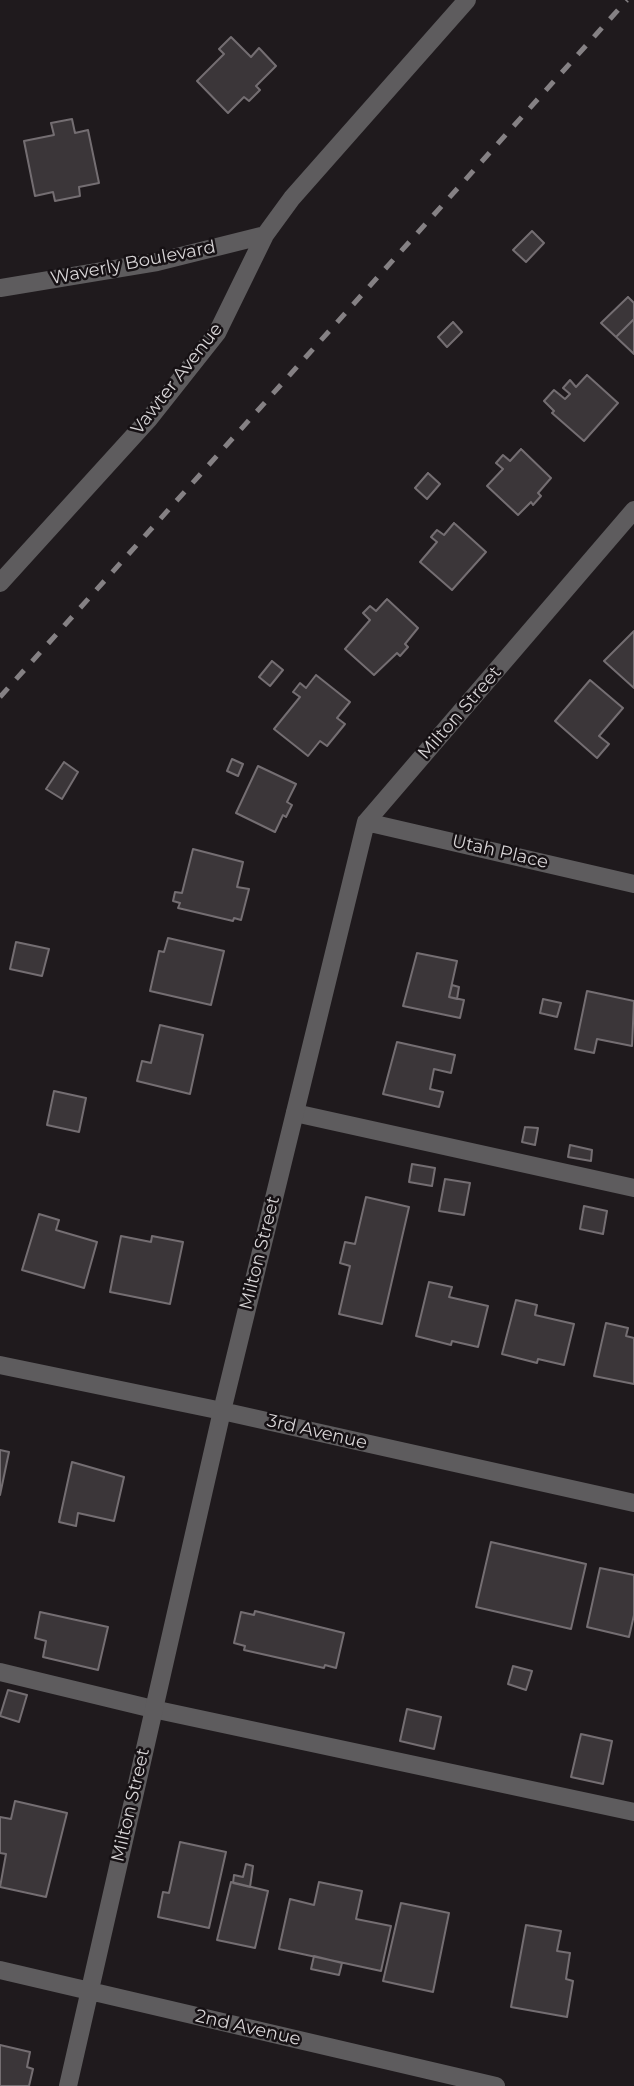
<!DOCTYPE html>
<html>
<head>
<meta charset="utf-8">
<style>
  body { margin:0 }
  canvas { display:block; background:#1f1a1d }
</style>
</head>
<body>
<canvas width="634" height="2086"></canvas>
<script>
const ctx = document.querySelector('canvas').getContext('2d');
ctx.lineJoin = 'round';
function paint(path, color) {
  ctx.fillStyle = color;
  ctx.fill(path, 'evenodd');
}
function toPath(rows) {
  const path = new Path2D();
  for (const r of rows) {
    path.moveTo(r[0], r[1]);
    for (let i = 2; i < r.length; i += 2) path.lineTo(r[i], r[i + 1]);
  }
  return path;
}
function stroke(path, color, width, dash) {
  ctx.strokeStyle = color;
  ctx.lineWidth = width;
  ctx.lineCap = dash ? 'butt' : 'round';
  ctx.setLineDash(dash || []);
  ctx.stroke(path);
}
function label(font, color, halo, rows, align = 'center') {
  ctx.font = font + ' Montserrat,sans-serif';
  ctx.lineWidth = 5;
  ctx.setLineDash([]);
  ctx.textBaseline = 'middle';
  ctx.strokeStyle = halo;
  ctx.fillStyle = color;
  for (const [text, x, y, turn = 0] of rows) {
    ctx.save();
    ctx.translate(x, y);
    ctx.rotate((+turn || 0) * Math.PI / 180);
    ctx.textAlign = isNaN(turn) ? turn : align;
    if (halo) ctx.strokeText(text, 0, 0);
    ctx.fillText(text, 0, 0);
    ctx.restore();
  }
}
const building = toPath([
  [231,37,251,57,259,48,276,66,256,86,260,90,249,101,244,97,228,113,197,81,224,54,219,49,231,37],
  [72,119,75,133,88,130,99,183,79,187,80,196,55,201,53,192,35,196,24,141,54,135,51,123,72,119],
  [532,231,544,243,526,262,513,250,532,231],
  [628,297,634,303,634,319,616,337,601,323,628,297],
  [634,319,634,354,616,337,634,319],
  [453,322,462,332,447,347,438,337,453,322],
  [587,375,618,403,584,441,552,413,554,411,544,401,554,390,565,399,570,394,563,388,570,380,576,387,587,375],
  [521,449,551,478,538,493,541,496,533,505,531,502,518,515,487,486,503,469,496,463,503,455,510,461,521,449],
  [428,473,440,484,427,499,415,488,428,473],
  [454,523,486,552,452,590,420,562,437,542,431,537,437,530,444,535,454,523],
  [387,599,418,628,405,644,408,647,400,656,397,653,374,675,345,649,370,620,363,613,370,606,376,611,387,599],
  [634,631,634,688,604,661,634,631],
  [272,661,283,670,270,686,259,677,272,661],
  [316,675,350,702,337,718,345,724,327,746,320,741,308,756,274,729,300,697,293,692,300,683,306,688,316,675],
  [590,680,623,708,599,736,609,744,597,758,555,721,590,680],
  [232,759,243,764,238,776,227,771,232,759],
  [64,762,78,772,62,799,46,789,64,762],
  [258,766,296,784,287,802,292,805,286,817,283,815,275,832,236,813,258,766],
  [193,849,243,862,237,887,249,889,241,920,234,918,233,921,178,908,180,903,173,901,175,892,182,893,193,849],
  [168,938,224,951,211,1005,150,991,159,951,164,952,168,938],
  [16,942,49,949,42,976,10,969,16,942],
  [417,953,457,961,449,997,464,1000,460,1018,403,1006,417,953],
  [452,985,459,987,457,999,449,997,452,985],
  [587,991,634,1001,632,1046,597,1039,594,1053,575,1049,587,991],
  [543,999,561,1003,557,1017,540,1013,543,999],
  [160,1025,203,1035,190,1094,137,1081,142,1061,151,1063,160,1025],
  [397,1042,455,1055,451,1073,434,1069,430,1089,443,1092,439,1107,383,1094,397,1042],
  [54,1091,86,1098,79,1132,47,1125,54,1091],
  [525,1127,538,1128,535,1145,522,1142,525,1127],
  [570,1145,592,1150,591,1161,568,1157,570,1145],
  [412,1164,435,1168,432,1186,409,1182,412,1164],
  [445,1179,470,1183,464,1215,439,1211,445,1179],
  [366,1197,409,1207,382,1324,339,1314,350,1266,340,1263,345,1242,355,1244,366,1197],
  [584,1206,607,1211,603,1234,580,1229,584,1206],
  [39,1214,59,1220,56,1230,97,1242,84,1288,22,1270,39,1214],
  [121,1236,151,1242,152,1236,183,1242,170,1304,110,1292,121,1236],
  [429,1282,452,1287,449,1297,488,1306,478,1347,452,1341,451,1345,416,1336,429,1282],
  [516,1300,537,1305,535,1315,574,1324,564,1365,538,1359,537,1363,502,1354,516,1300],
  [606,1323,628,1328,626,1336,634,1338,634,1384,594,1376,606,1323],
  [0,1450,9,1452,0,1495,0,1450],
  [72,1462,124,1477,114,1521,78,1513,76,1526,59,1522,72,1462],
  [491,1542,586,1564,571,1629,476,1607,491,1542],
  [600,1568,634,1575,634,1615,629,1637,587,1627,600,1568],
  [255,1611,344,1633,336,1668,325,1665,324,1668,244,1650,245,1646,234,1643,241,1612,254,1615,255,1611],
  [40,1612,108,1627,98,1670,43,1657,46,1641,35,1638,40,1612],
  [513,1666,532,1671,526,1690,508,1684,513,1666],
  [8,1690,27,1695,19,1722,0,1716,8,1690],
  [407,1709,441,1717,434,1749,400,1741,407,1709],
  [581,1734,612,1741,603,1784,571,1777,581,1734],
  [15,1801,67,1813,46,1897,0,1887,6,1854,0,1853,0,1817,11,1819,15,1801],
  [180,1842,226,1852,209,1928,158,1917,163,1892,169,1893,180,1842],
  [246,1864,253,1866,250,1887,233,1883,234,1875,243,1877,246,1864],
  [231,1882,268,1891,255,1948,217,1940,231,1882],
  [319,1882,362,1891,356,1919,391,1926,381,1971,279,1949,290,1899,314,1905,319,1882],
  [401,1903,449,1913,433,1992,383,1981,401,1903],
  [526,1925,561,1931,557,1951,570,1953,566,1979,573,1981,567,2017,511,2007,526,1925],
  [314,1956,342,1963,339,1975,311,1969,314,1956],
  [0,2045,30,2052,27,2067,33,2069,29,2086,0,2086,0,2045]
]);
paint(building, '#3b3639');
stroke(building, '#746e72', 2);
stroke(toPath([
  [295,1113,634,1188],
  [0,1672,153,1709,634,1812]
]), '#5e5c5e', 18);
stroke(toPath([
  [0,288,157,262,265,235],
  [0,583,149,419,217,333,265,235,292,198,467,0],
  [366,822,634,884],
  [0,1365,222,1411,634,1503],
  [0,1970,496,2086],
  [68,2086,222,1411,366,822,634,510]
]), '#5e5c5e', 18);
stroke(toPath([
  [0,697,627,0]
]), '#858184', 5, [12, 12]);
label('18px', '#d7d4d6', '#161114', [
  ["Waverly Boulevard",133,263,-11],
  ["Vawter Avenue",177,379,-52],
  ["Milton Street",460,713,-49],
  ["Utah Place",500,852,13],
  ["Milton Street",260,1253,-76],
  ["3rd Avenue",317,1432,13],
  ["Milton Street",131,1805,-77],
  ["2nd Avenue",248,2028,13]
]);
</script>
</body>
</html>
